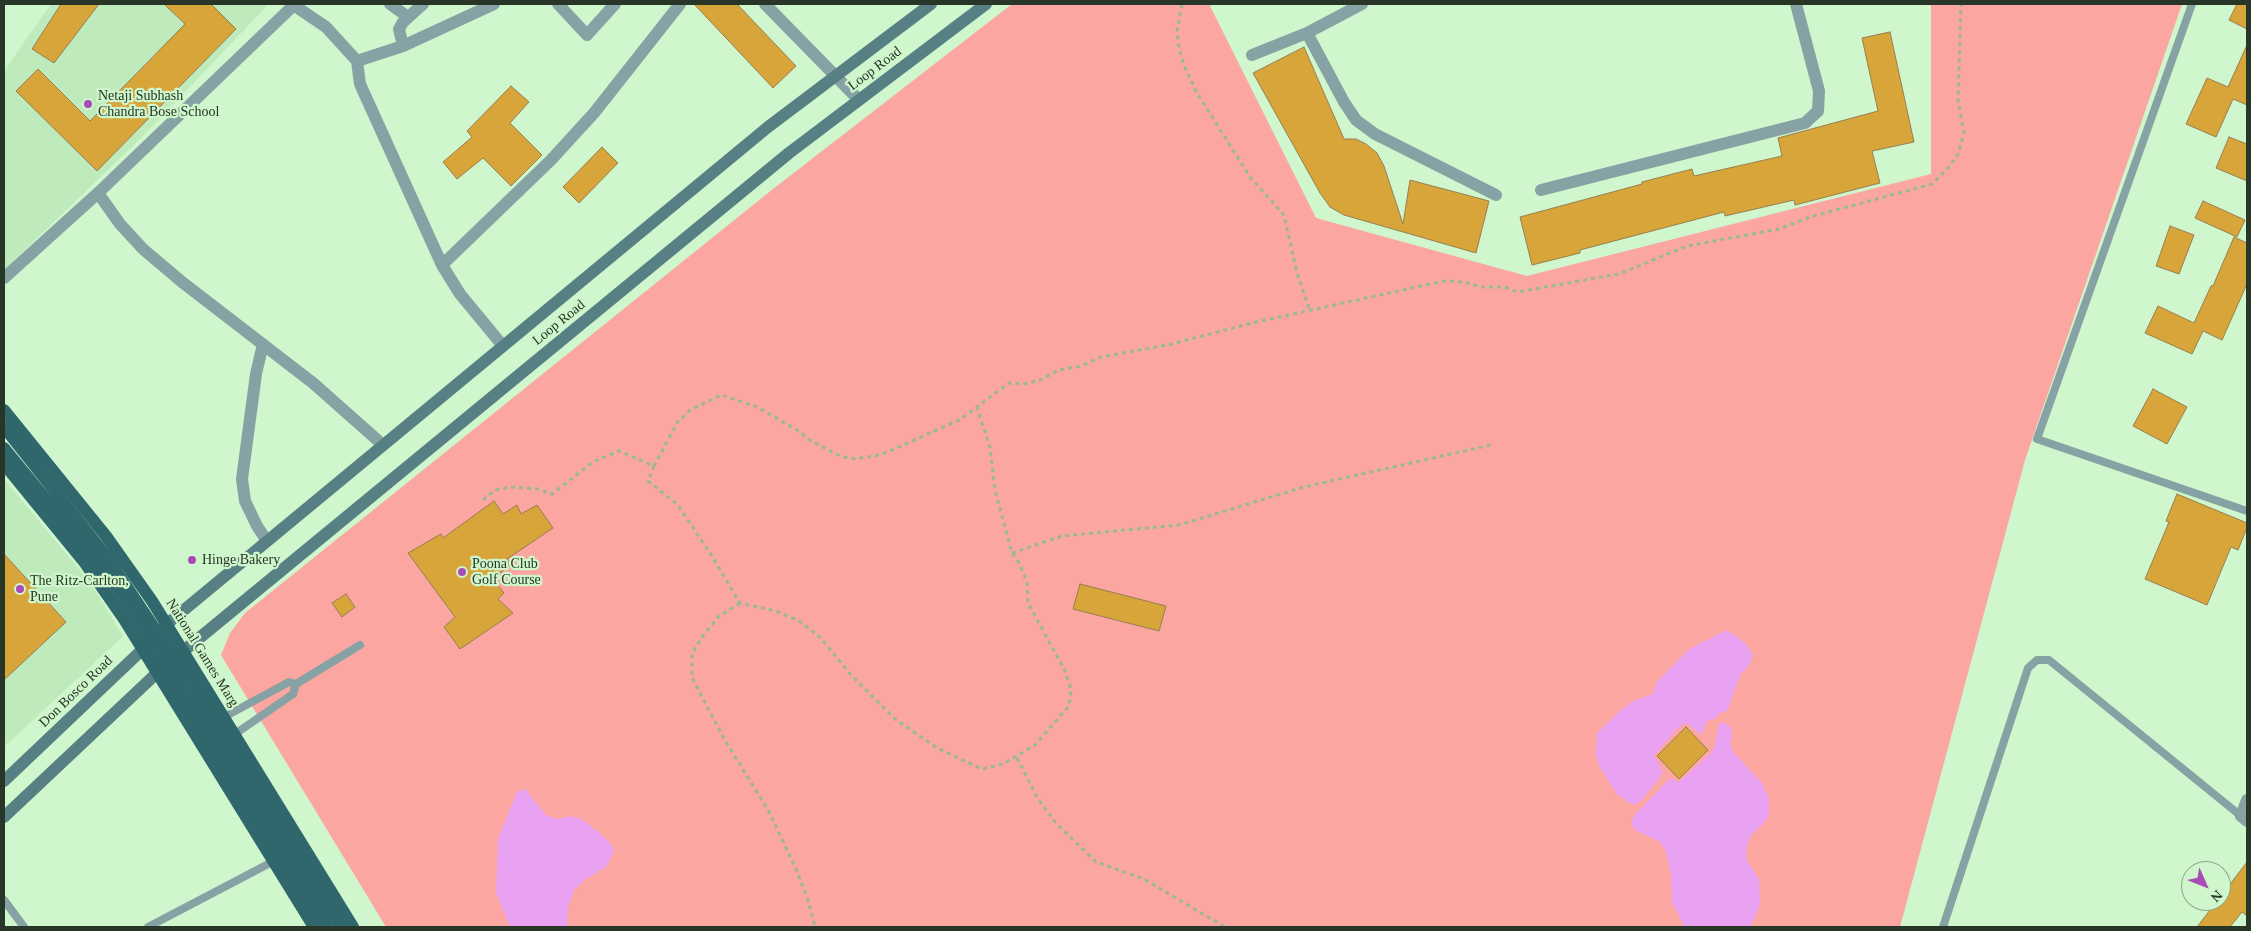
<!DOCTYPE html>
<html>
<head>
<meta charset="utf-8">
<style>
  body { margin:0 }
  #map { position:relative; width:2251px; height:931px; overflow:hidden; background:#cff6cc; font-family:Georgia,serif }
  canvas { display:block }
  .frame { position:absolute; inset:0; border:5px solid #273626; pointer-events:none }
  .north { position:absolute; left:2181px; top:861px; width:50px; height:50px; box-sizing:border-box; background:#cff6cc; border:1px solid #8ca98a; border-radius:50%; rotate:134deg; font-size:14px; font-weight:700; line-height:20px; text-align:center; color:#273626 }
  .north::after { content:''; display:block; margin:auto; width:18px; height:22px; background:#aa4cb6; clip-path:polygon(50% 0,100% 100%,50% 72%,0 100%) }
</style>
</head>
<body>
<div id="map">
<canvas width="2251" height="931"></canvas>
<div class="frame"></div>
<div class="north">N</div>
</div>
<script>
const ctx = document.querySelector('canvas').getContext('2d');
ctx.lineJoin = 'round';
function paint(path, color) {
  ctx.fillStyle = color;
  ctx.fill(path, 'evenodd');
}
function toPath(rows) {
  const path = new Path2D();
  for (const r of rows) {
    path.moveTo(r[0], r[1]);
    for (let i = 2; i < r.length; i += 2) path.lineTo(r[i], r[i + 1]);
  }
  return path;
}
function stroke(path, color, width, dash) {
  ctx.strokeStyle = color;
  ctx.lineWidth = width;
  ctx.lineCap = dash ? 'butt' : 'round';
  ctx.setLineDash(dash || []);
  ctx.stroke(path);
}
function label(font, color, halo, rows, align = 'center') {
  ctx.font = font + ' Georgia,serif';
  ctx.lineWidth = 4.5;
  ctx.setLineDash([]);
  ctx.textBaseline = 'middle';
  ctx.strokeStyle = halo;
  ctx.fillStyle = color;
  for (const [text, x, y, turn = 0] of rows) {
    ctx.save();
    ctx.translate(x, y);
    ctx.rotate((+turn || 0) * Math.PI / 180);
    ctx.textAlign = isNaN(turn) ? turn : align;
    if (halo) ctx.strokeText(text, 0, 0);
    ctx.fillText(text, 0, 0);
    ctx.restore();
  }
}
paint(toPath([
  [51,4,268,5,141,138,4,270,4,71],
  [4,479,90,582,123,636,4,747]
]), '#bfebbc');
paint(toPath([
  [1012,4,1214,4,1210,6,1316,218,1527,276,1931,174,1931,4,2182,4,2025,460,1900,927,386,927,221,655,230,633,245,613,773,189]
]), '#fca6a1');
paint(toPath([
  [1727,630,1745,643,1753,655,1748,667,1741,674,1727,711,1720,713,1715,719,1707,721,1701,735,1687,723,1679,727,1654,755,1663,772,1660,777,1641,801,1634,805,1628,802,1617,794,1599,766,1596,754,1597,733,1621,710,1633,701,1653,694,1656,683,1689,649],
  [1723,722,1730,727,1732,733,1730,744,1734,753,1762,783,1769,799,1769,815,1766,821,1751,835,1746,849,1747,861,1759,879,1760,905,1750,927,1685,927,1672,903,1671,875,1666,852,1660,842,1635,830,1631,824,1633,817,1670,778,1679,782,1711,753,1715,745,1719,724],
  [525,789,547,816,559,819,570,816,580,818,597,831,611,844,614,851,606,867,586,879,574,890,568,907,567,927,510,927,496,893,498,839,517,792]
]), '#e9a1f1');
const building = toPath([
  [61,4,99,4,54,63,32,49,61,4],
  [164,4,211,4,236,29,97,171,16,91,38,69,90,121,185,24,164,4],
  [694,4,737,4,796,66,773,88,694,4],
  [2237,4,2247,4,2247,29,2229,20,2237,4],
  [1890,32,1914,142,1872,151,1880,183,1795,205,1794,200,1725,216,1724,212,1580,250,1580,253,1532,265,1520,217,1642,184,1642,182,1692,169,1694,176,1782,156,1778,138,1878,111,1862,38,1890,32],
  [2247,45,2247,105,2233,99,2216,137,2186,124,2207,78,2228,87,2247,45],
  [1304,47,1344,139,1356,139,1366,144,1377,153,1384,166,1403,224,1410,180,1489,201,1476,253,1344,215,1330,207,1320,193,1253,73,1304,47],
  [511,86,529,102,510,123,542,155,511,186,483,158,457,179,443,162,472,137,467,131,511,86],
  [2229,137,2247,144,2247,181,2216,168,2229,137],
  [602,147,618,163,579,203,563,187,602,147],
  [2203,201,2245,220,2237,237,2195,218,2203,201],
  [2170,226,2194,235,2179,274,2156,266,2170,226],
  [2234,237,2247,243,2247,284,2222,340,2203,331,2192,354,2145,333,2158,306,2194,323,2211,286,2213,286,2234,237],
  [2153,389,2187,407,2167,444,2133,426,2153,389],
  [2177,494,2247,523,2247,528,2238,550,2231,547,2207,605,2145,579,2169,522,2166,521,2177,494],
  [494,501,503,514,517,505,521,514,537,505,553,528,507,559,510,565,493,579,504,593,498,599,513,613,460,649,444,627,455,617,408,553,441,534,443,538,494,501],
  [4,554,66,622,4,680,4,554],
  [1080,584,1166,606,1159,631,1073,609,1080,584],
  [346,594,355,607,342,617,332,603,346,594],
  [1686,727,1708,750,1679,779,1657,756,1686,727],
  [2247,862,2247,916,2242,912,2230,927,2197,927,2217,901,2221,901,2221,896,2247,862]
]);
paint(building, '#d7a539');
stroke(building, '#967f51', 1);
stroke(toPath([
  [1182,4,1177,31,1179,49,1185,68,1197,93,1250,177,1284,215,1297,273,1310,311],
  [654,466,648,481,678,505,710,553,740,603,776,611,799,621,820,637,851,675,895,719,937,748,982,769,1003,764,1035,745,1069,706,1071,689,1064,669,1028,603,1027,582,1019,563,1012,553,995,490,990,447,977,408],
  [483,500,495,490,511,487,538,489,552,494,593,462,619,451,654,466,677,423,690,410,721,395,755,406,797,430,811,441,836,454,850,459,875,456,888,452,961,419,1009,383,1023,384,1040,380,1059,370,1081,366,1101,357,1172,344,1252,323,1444,281,1463,282,1482,287,1505,287,1517,292,1619,274,1687,246,1779,229,1810,217,1932,184,1948,168,1958,154,1964,133,1958,101,1961,4],
  [1012,553,1062,536,1179,525,1304,487,1491,445],
  [740,603,719,616,702,637,692,654,692,678,726,742,768,810,797,871,808,900,815,927],
  [1017,758,1038,799,1056,823,1096,862,1144,879,1225,927]
]), '#99b896', 3, [4, 4]);
stroke(toPath([
  [2192,4,2037,439,2247,511],
  [224,717,289,682,296,684,360,645],
  [235,734,293,694,296,684],
  [4,900,24,927],
  [148,927,274,861],
  [1943,927,2028,668,2037,660,2049,660,2241,816]
]), '#87a2a5', 8);
stroke(toPath([
  [292,4,326,27,357,61,360,84,442,265,460,294,503,346],
  [390,4,408,17],
  [558,4,587,35,615,4],
  [765,4,859,100],
  [1307,33,1344,102,1356,120,1375,134,1496,195],
  [403,46,399,29,403,22,423,4],
  [1252,55,1307,33,1362,4],
  [357,61,403,46,494,4],
  [1541,190,1805,123,1818,111,1819,91,1796,4],
  [98,193,120,224,143,249,182,282,313,383,383,445],
  [442,265,551,160,594,113,680,4],
  [4,278,98,193,295,4],
  [263,344,256,374,242,479,245,501,257,526,267,541]
]), '#87a2a5', 12);
stroke(toPath([
  [2247,800,2241,816,2247,821]
]), '#87a2a5', 12);
stroke(toPath([
  [4,781,143,649,167,624,768,127,931,4],
  [4,817,158,672,789,153,986,4]
]), '#568083', 12);
stroke(toPath([
  [4,410,106,536,152,601,353,927],
  [4,464,85,563,124,619,314,927],
  [247,775,340,927],
  [237,781,326,927]
]), '#30676c', 12);
stroke(toPath([
  [4,427,107,557,191,683,247,775],
  [4,448,108,575,137,618,237,781]
]), '#30676c', 12);
for (const [x, y, r, color] of [
  [88,104,5,"#aa4cb6"],
  [192,560,5,"#aa4cb6"],
  [462,572,5,"#aa4cb6"],
  [20,589,5,"#aa4cb6"]
]) {
  const dot = new Path2D();
  dot.arc(x, y, r, 0, 2 * Math.PI);
  ctx.fillStyle = color;
  ctx.fill(dot);
  stroke(dot, '#cff6cc', 2);
}
label('14px', '#273626', '#cff6cc', [
  ["Loop Road",875,69,-37],
  ["Loop Road",559,323,-39],
  ["National Games Marg",202,653,58],
  ["Don Bosco Road",76,692,-44]
]);
label('14px', '#273626', '#cff6cc', [
  ["Netaji Subhash",98,96],
  ["Chandra Bose School",98,112],
  ["Hinge Bakery",202,560],
  ["Poona Club",472,564],
  ["Golf Course",472,580],
  ["The Ritz-Carlton,",30,581],
  ["Pune",30,597]
], 'left');
</script>
</body>
</html>
